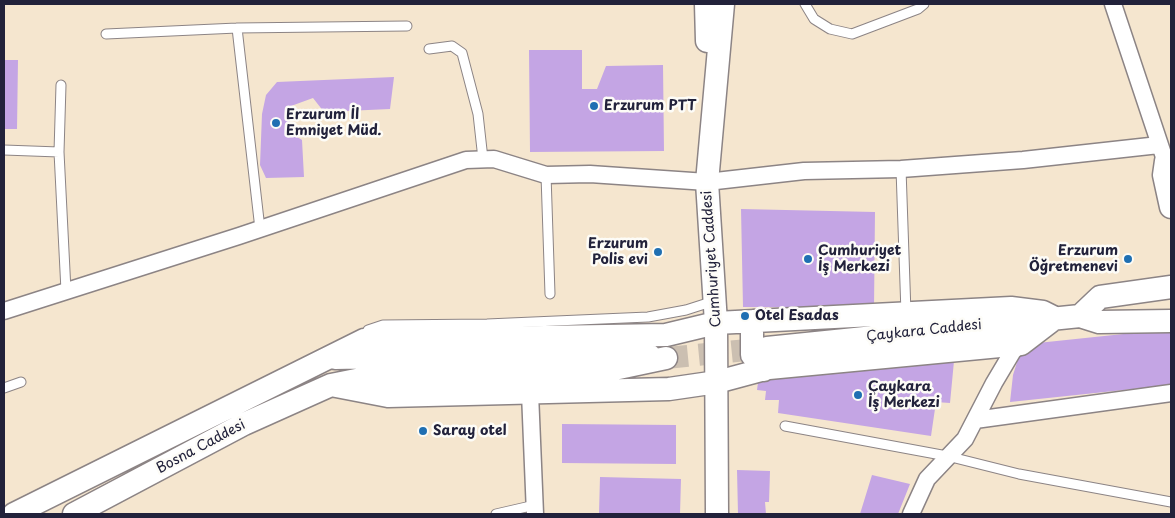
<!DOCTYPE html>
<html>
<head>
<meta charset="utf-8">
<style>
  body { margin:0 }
  #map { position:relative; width:1175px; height:518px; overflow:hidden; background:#f5e6cf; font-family:"Playpen Sans",sans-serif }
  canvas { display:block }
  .frame { position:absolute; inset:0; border:5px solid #22223b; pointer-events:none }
</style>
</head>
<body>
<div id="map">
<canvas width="1175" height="518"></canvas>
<div class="frame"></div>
</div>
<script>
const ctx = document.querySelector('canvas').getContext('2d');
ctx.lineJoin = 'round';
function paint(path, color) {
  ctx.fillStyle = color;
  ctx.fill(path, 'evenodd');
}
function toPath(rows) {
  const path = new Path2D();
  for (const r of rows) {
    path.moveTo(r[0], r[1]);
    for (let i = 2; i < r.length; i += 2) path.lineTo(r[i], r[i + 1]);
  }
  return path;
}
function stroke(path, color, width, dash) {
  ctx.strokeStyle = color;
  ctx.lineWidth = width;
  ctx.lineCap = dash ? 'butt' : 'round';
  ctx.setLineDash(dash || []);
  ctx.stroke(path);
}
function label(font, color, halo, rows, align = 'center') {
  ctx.font = font + ' "Playpen Sans",sans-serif';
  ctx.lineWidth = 5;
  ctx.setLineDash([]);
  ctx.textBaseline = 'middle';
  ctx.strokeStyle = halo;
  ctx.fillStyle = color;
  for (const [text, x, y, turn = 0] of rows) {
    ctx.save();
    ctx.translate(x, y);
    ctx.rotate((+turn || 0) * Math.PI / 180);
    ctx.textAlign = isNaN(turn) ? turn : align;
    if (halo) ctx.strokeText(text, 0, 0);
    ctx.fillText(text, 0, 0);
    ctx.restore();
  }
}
paint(toPath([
  [529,50,582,50,582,89,597,89,606,66,663,65,664,151,530,152],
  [4,60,18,60,17,129,4,129],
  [394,77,390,109,324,112,313,98,291,106,289,132,302,140,304,177,266,178,260,165,262,114,266,95,277,82],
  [741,209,875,212,874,308,743,307],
  [1171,329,1171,385,1010,402,1013,375,1018,359,1028,344],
  [954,361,950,403,936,402,931,436,778,413,779,400,765,400,766,391,757,390,759,375],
  [562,424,676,425,676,464,562,463],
  [737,470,770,471,769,502,765,502,766,514,738,514],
  [872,475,910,484,898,514,860,514],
  [600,477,681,479,680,514,599,514]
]), '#c4a5e4');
stroke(toPath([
  [666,358,767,348]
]), '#cbbfb1', 22, [22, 11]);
const lane = toPath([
  [805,4,814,19,830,29,852,34,918,9,924,4],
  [237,28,260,229],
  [106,34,237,28,407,26],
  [429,49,452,46,462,53,478,114,483,159],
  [61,85,59,152,66,291],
  [4,150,59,152],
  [901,169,906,313],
  [546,175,550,294],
  [366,336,368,330,383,325,487,324,648,317,686,310,714,301],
  [4,388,21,382],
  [785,426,947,456,1019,474,1171,502],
  [496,514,535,505]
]);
const street = toPath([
  [1113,4,1163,154],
  [4,311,239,236,466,160,494,159,546,175,590,174,707,182,804,171,901,169,1023,160,1159,145],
  [530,393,535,514],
  [975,420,1171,393],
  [911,514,927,479,965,439,994,383,1013,351,1021,344]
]);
const secondary = toPath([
  [706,4,707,41],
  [1166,161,1164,175,1171,207],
  [1080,316,1100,297,1171,287],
  [754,321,752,326,752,355,764,370],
  [767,348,1080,316,1099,322,1171,321],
  [335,358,616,352,650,356],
  [14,514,364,340,666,335,716,323,1011,308,1043,312,1055,318,1021,344,769,368,717,382,669,389,388,396,331,385],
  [74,514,244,424,331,385,381,375,614,369,666,358],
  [717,514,716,323,707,182,723,4]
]);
stroke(lane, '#8c8485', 11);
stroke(street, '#8c8485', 19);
stroke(secondary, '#8c8485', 25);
stroke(lane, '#fff', 9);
stroke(street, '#fff', 16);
stroke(secondary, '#fff', 22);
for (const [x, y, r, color] of [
  [594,106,5,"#1f6fb2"],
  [276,123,5,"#1f6fb2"],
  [658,252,5,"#1f6fb2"],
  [808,259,5,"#1f6fb2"],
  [1128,259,5,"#1f6fb2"],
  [745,316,5,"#1f6fb2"],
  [858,395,5,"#1f6fb2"],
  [423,431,5,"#1f6fb2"]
]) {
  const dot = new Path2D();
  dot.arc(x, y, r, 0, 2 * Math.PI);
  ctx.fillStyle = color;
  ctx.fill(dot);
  stroke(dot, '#fdfcf7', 2);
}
label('bold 14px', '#22223b', '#fdfcf7', [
  ["Erzurum PTT",604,106],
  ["Erzurum İl",286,115],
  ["Emniyet Müd.",286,131],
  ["Erzurum",648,244,"right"],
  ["Polis evi",648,260,"right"],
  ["Cumhuriyet",818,251],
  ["İş Merkezi",818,267],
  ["Erzurum",1118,251,"right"],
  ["Öğretmenevi",1118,267,"right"],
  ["Otel Esadas",755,316],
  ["Çaykara",868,387],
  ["İş Merkezi",868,403],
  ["Saray otel",433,431]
], 'left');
label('14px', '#22223b', '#fdfcf7', [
  ["Cumhuriyet Caddesi",712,259,-94],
  ["Çaykara Caddesi",924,331,-6],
  ["Bosna Caddesi",201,447,-28]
]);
</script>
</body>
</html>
